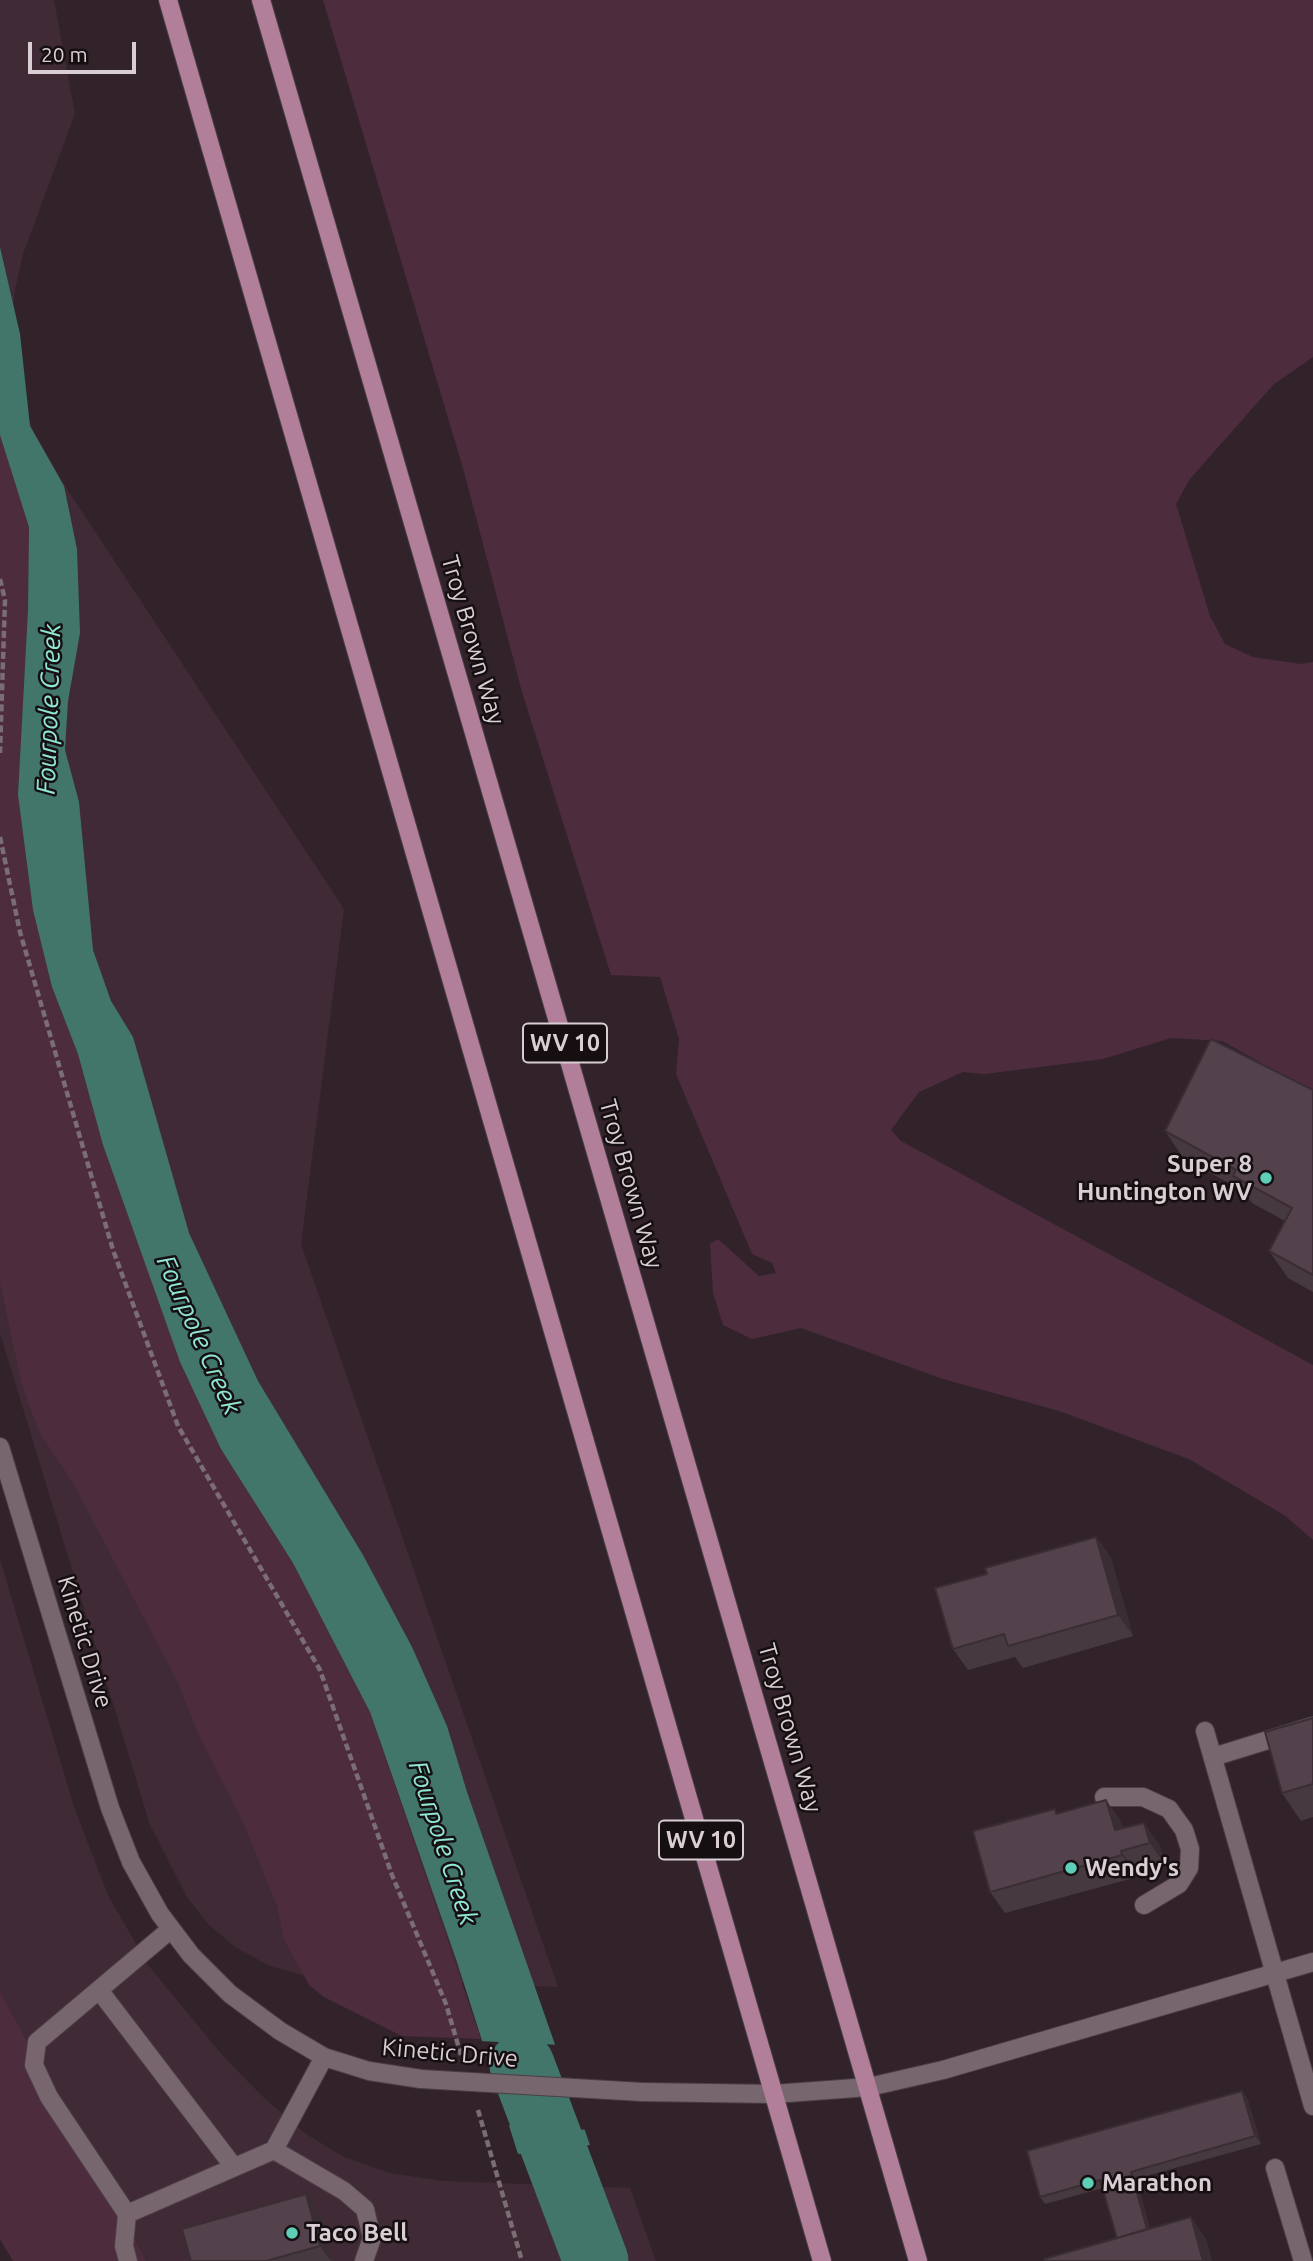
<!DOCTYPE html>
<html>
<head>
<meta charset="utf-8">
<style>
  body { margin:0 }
  #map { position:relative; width:1313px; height:2261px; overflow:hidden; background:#32232b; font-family:Ubuntu,sans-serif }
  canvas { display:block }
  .scale { position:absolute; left:28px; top:42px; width:108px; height:32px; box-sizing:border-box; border:4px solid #d8ced3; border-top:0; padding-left:9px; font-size:21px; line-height:24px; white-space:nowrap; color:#d8ced3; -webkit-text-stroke:5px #160f12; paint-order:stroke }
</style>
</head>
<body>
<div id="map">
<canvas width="1313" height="2261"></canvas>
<div class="scale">20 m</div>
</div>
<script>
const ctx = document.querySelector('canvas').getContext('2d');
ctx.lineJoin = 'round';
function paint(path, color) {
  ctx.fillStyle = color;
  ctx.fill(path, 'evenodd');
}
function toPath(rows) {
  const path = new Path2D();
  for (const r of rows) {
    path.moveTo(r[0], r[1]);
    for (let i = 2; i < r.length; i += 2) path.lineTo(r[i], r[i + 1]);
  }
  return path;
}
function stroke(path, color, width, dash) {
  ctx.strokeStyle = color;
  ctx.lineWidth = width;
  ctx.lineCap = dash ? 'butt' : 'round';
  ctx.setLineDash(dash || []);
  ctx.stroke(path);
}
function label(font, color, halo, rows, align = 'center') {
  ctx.font = font + ' Ubuntu,sans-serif';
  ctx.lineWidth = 5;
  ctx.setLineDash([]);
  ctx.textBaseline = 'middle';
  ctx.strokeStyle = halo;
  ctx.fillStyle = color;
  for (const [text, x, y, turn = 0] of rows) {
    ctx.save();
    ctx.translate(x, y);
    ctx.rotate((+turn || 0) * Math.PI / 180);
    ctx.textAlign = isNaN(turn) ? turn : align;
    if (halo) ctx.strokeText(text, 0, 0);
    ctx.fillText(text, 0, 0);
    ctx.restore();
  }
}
paint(toPath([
  [0,0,54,0,75,114,23,254,15,290,12,317,24,403,33,430,67,489,344,909,301,1244,558,1987,301,1975,268,1965,235,1947,208,1924,187,1897,150,1825,0,1333],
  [0,1559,74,1807,108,1895,148,1965,223,2056,264,2098,306,2134,344,2157,389,2173,444,2181,630,2188,656,2261,67,2261,0,2001]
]), '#3f2a35');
paint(toPath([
  [323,0,1313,0,1313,357,1273,385,1190,479,1176,504,1210,616,1225,644,1253,657,1301,664,1313,662,1313,1108,1243,1073,1260,1062,1222,1041,1171,1038,1103,1059,985,1074,963,1072,919,1092,891,1130,901,1141,1313,1365,1313,1540,1284,1515,1189,1459,1059,1411,943,1379,801,1328,752,1339,723,1325,713,1293,710,1244,718,1239,759,1276,776,1273,772,1263,752,1254,676,1074,679,1039,660,977,611,975,522,692,463,468],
  [0,435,29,526,28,610,18,795,33,910,52,987,78,1054,103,1145,180,1362,221,1448,293,1563,370,1712,481,2039,402,2036,324,1997,309,1985,284,1940,277,1906,242,1820,198,1734,178,1683,72,1481,39,1432,21,1382,0,1283],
  [0,1992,146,2261,13,2261,0,2239]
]), '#4d2c3e');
paint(toPath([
  [0,247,20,334,30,426,64,486,77,549,80,633,68,701,65,750,79,802,93,950,111,1001,133,1037,189,1233,258,1381,363,1555,412,1647,447,1726,467,1792,590,2145,518,2154,457,1962,370,1712,293,1563,221,1449,180,1362,103,1145,78,1054,52,987,33,910,18,795,28,610,29,527,0,435]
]), '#42766a');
paint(toPath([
  [478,2041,561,2045,589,2130,505,2125]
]), '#32232b');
stroke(toPath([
  [522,2065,596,2261]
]), '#42766a', 65);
const minor = toPath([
  [0,1447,110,1808,131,1862,160,1914,191,1955,230,1994,280,2031,324,2057,369,2071,421,2079],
  [1205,1731,1313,2106],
  [1213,1757,1313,1726],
  [1104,1797,1143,1797,1169,1809,1184,1830,1190,1849,1189,1868,1179,1884,1144,1905],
  [99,1990,234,2167],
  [642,2092,774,2094,869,2087,943,2070,1313,1962],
  [274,2150,344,2191,365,2209,372,2238,364,2261],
  [1275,2168,1303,2261],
  [127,2214,49,2097,34,2065,37,2042,171,1929],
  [128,2261,124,2246,127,2214,274,2150,324,2057]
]);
const major = toPath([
  [168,0,822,2261],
  [261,0,918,2261]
]);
stroke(minor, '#4b3e46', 20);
stroke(major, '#4b3e46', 20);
stroke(toPath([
  [0,579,5,600,0,753],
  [0,837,20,932,113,1250,178,1426,320,1670,392,1875,446,2004,461,2055],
  [478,2110,522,2261]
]), '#7a6d74', 4.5, [7, 3.5]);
stroke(minor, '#78666f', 18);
stroke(major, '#b27f9b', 18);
const minorBridge = toPath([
  [421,2079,642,2092]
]);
stroke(minorBridge, '#4b3e46', 20, []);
stroke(minorBridge, '#78666f', 18);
paint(toPath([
  [1313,1090,1313,1292,1288,1278,1269,1251,1285,1221,1252,1203,1244,1191,1184,1159,1165,1131],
  [1096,1537,1111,1558,1133,1636,1023,1668,1015,1657,968,1670,953,1649,987,1574],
  [1313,1718,1313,1817,1301,1821,1282,1793],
  [1106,1800,1121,1822,1123,1828,1159,1844,1165,1864,1136,1873,1137,1877,1005,1913,990,1892,1058,1813],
  [1242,2091,1247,2098,1261,2144,1136,2179,1150,2229,1206,2239,1212,2261,1045,2261,1117,2238,1103,2188,1045,2204,1040,2197],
  [321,2215,334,2261,191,2261]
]), '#473940');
paint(toPath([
  [1096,1537,1111,1558,1133,1636,1118,1615],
  [1106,1800,1121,1822,1129,1849,1115,1830],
  [1144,1823,1159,1844,1165,1864,1150,1843],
  [1121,1851,1136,1873,1137,1877,1122,1855],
  [1242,2091,1247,2098,1261,2144,1255,2136],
  [1131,2172,1136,2179,1156,2252,1151,2245],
  [306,2194,321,2215,334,2261,331,2261,320,2246],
  [1191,2217,1206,2239,1212,2261,1203,2261]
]), '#3a2e34');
const building = toPath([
  [1211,1039,1313,1090,1313,1275,1269,1251,1292,1208,1233,1176,1236,1170,1165,1131,1211,1039],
  [1096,1537,1118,1615,1008,1646,1004,1634,953,1649,935,1588,987,1574,985,1568,1096,1537],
  [1313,1718,1313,1784,1282,1793,1265,1732,1313,1718],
  [1106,1800,1115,1830,1144,1823,1150,1843,1121,1851,1122,1855,990,1892,973,1831,1055,1809,1056,1814,1106,1800],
  [1242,2091,1255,2136,1131,2172,1147,2229,1117,2238,1100,2180,1040,2197,1027,2151,1242,2091],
  [306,2194,320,2246,266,2261,191,2261,182,2229,306,2194],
  [1191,2217,1203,2261,1045,2261,1044,2259,1191,2217]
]);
paint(building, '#53424b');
stroke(building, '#3a2e34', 2);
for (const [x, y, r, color] of [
  [1266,1178,7,"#5eceb7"],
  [1071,1868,7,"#5eceb7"],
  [1088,2183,7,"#5eceb7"],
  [292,2233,7,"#5eceb7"]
]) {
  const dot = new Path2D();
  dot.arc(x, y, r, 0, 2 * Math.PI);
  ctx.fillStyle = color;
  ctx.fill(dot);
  stroke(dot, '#160f12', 2.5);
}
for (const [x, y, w] of [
  [565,1043,84],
  [701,1840,84]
]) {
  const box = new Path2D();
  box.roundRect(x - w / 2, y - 19.5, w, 39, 5);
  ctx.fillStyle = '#160f12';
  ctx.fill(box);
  stroke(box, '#d8ced3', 2);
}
label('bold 23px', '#d8ced3', null, [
  ["WV 10",565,1043],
  ["WV 10",701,1840]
]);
label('24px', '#d8ced3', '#160f12', [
  ["Troy Brown Way",473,640,74],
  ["Troy Brown Way",631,1184,74],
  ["Kinetic Drive",85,1642,73],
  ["Troy Brown Way",790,1728,74],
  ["Kinetic Drive",450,2053,5]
]);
label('bold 24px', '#d8ced3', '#160f12', [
  ["Super 8",1252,1164,"right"],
  ["Huntington WV",1252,1192,"right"],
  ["Wendy's",1085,1868],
  ["Marathon",1102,2183],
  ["Taco Bell",306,2233]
], 'left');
label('italic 26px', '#90e7d4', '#160f12', [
  ["Fourpole Creek",49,709,-88],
  ["Fourpole Creek",199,1335,66],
  ["Fourpole Creek",443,1843,72]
]);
</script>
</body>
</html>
